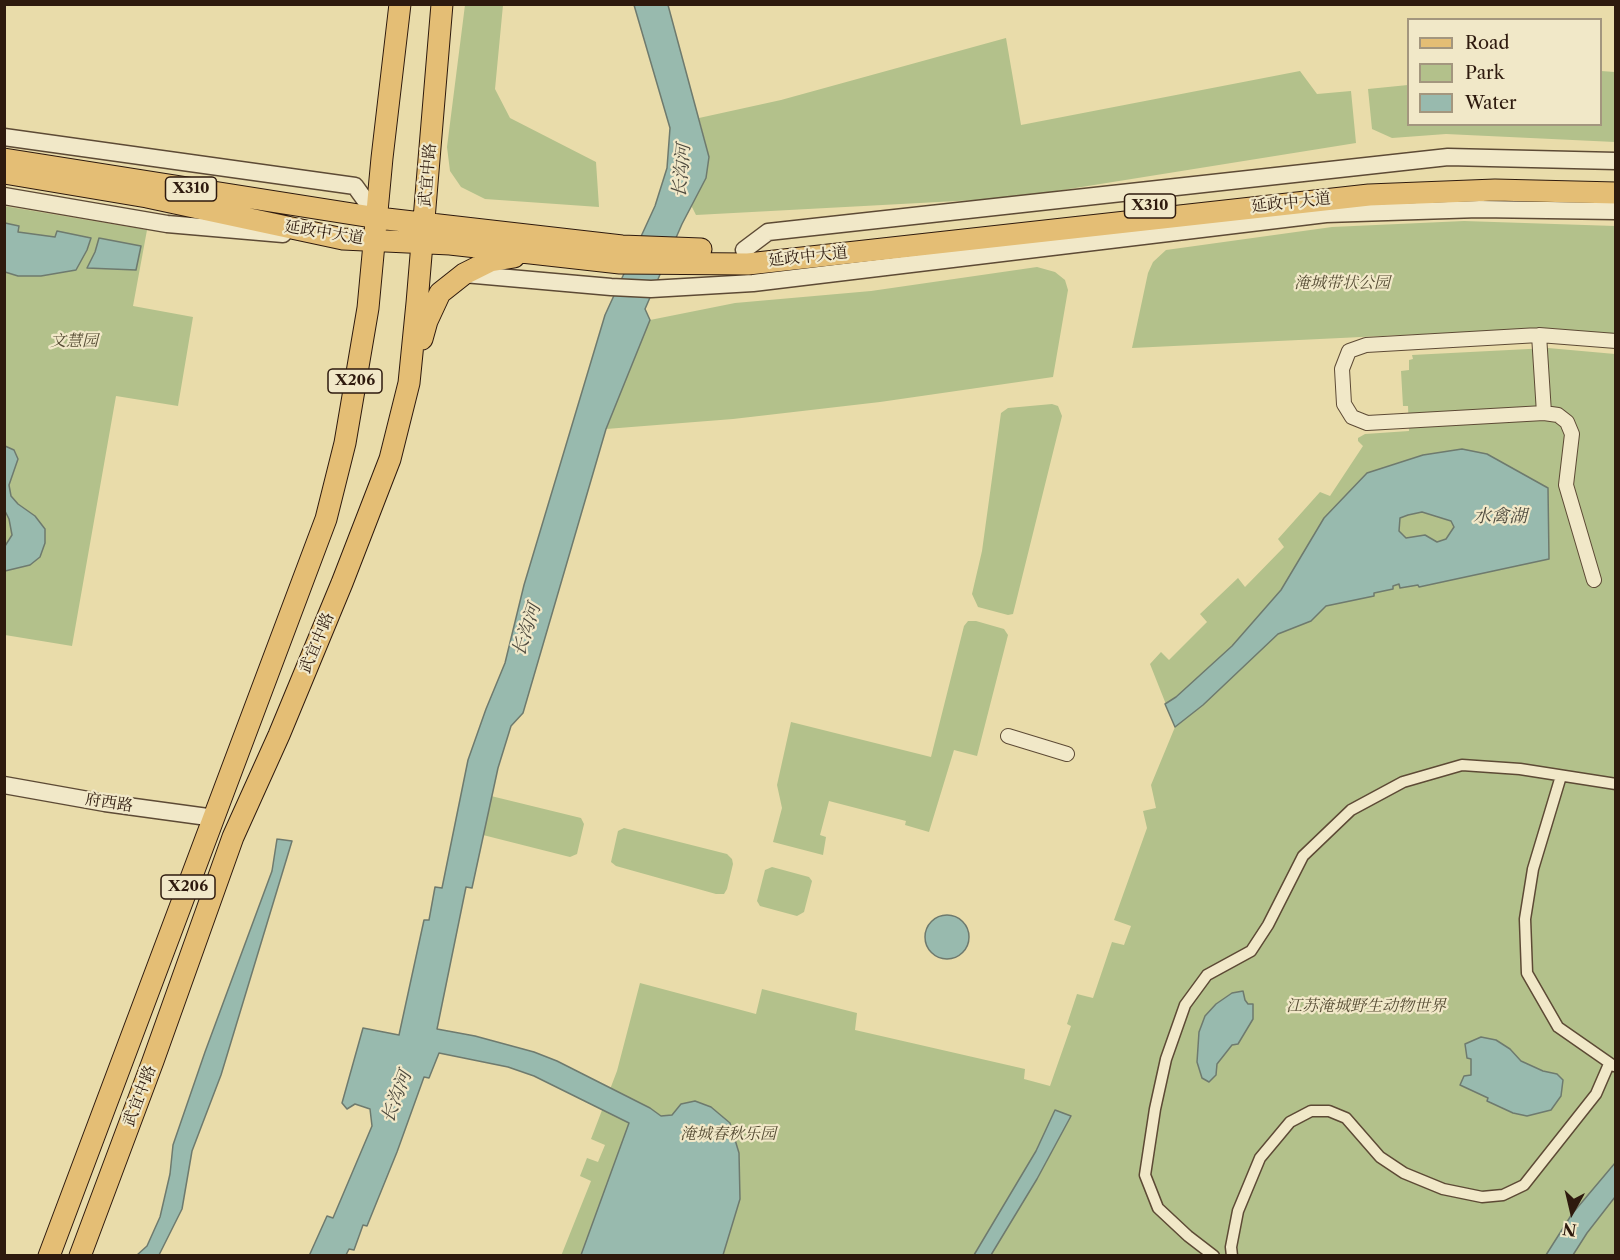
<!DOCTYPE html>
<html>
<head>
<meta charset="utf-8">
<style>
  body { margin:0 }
  #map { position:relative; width:1620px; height:1260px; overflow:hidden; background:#e9dcaa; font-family:"Libre Caslon Text",serif }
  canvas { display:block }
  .frame { position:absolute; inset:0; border:6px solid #2e1a0e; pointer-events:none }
  .legend { position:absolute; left:1407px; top:18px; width:195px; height:108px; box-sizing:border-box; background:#f1e8c8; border:2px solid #a3967e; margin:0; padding:8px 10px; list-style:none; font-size:18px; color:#2e1a0e }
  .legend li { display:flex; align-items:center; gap:12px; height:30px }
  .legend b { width:30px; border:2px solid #a3967e }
  .north { position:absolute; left:1542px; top:1182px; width:60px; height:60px; -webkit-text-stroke:4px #f1e8c8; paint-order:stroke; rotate:188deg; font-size:16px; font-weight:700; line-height:24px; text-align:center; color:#2e1a0e }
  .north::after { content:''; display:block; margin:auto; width:21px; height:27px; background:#2e1a0e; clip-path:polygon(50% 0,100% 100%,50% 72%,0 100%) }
</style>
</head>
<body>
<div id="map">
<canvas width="1620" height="1260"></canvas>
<div class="frame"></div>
<ul class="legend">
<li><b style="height:8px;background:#e4be75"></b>Road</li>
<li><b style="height:16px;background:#b3c18b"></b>Park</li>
<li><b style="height:16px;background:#98baae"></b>Water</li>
</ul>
<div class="north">N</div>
</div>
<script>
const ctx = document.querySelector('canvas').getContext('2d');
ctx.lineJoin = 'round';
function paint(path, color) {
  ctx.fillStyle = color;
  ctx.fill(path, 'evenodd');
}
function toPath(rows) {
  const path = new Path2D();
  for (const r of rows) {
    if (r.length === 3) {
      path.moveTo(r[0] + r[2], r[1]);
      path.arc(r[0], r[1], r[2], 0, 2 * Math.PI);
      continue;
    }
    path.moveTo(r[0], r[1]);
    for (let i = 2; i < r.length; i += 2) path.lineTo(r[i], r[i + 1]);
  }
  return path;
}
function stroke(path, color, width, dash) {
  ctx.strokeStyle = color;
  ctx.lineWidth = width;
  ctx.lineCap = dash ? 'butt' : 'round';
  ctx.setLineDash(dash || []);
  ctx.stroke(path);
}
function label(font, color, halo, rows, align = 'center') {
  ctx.font = font + ' "Libre Caslon Text","Noto Serif SC",serif';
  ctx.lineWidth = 4.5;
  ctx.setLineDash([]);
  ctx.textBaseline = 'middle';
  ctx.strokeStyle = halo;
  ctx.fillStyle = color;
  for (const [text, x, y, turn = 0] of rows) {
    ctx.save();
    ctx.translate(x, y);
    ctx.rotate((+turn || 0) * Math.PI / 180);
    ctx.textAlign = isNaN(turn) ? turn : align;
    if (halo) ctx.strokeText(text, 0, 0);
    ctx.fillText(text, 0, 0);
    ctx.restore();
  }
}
paint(toPath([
  [465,5,503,5,495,89,510,118,596,162,599,207,485,199,461,187,450,171,447,147],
  [1006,38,1021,125,1300,71,1317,94,1351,91,1356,143,1013,198,696,215,691,205,706,178,709,157,699,118,781,100],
  [1601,71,1615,72,1615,142,1446,134,1392,138,1372,129,1368,89,1408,85,1408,124,1600,124],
  [4,206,147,230,133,306,193,317,178,406,116,396,72,646,5,635],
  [1464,221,1615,226,1615,334,1549,328,1132,348,1148,273,1153,262,1166,250,1332,227],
  [1037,267,1055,272,1065,280,1068,290,1053,377,880,402,733,419,606,429,650,320,735,303,871,291],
  [1548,348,1615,354,1615,1255,991,1255,1037,1179,1070,1117,1055,1110,1036,1151,974,1255,561,1256,591,1181,580,1176,587,1158,598,1162,605,1145,591,1139,617,1071,640,983,756,1014,762,989,857,1013,855,1030,1025,1069,1024,1079,1050,1086,1071,1026,1067,1024,1077,994,1093,998,1112,942,1124,945,1131,926,1114,920,1147,828,1143,811,1156,808,1151,785,1175,727,1150,664,1161,652,1169,660,1207,622,1200,614,1238,578,1245,587,1284,547,1278,539,1320,492,1330,496,1363,446,1358,441,1358,438,1365,434,1409,431,1408,406,1403,406,1401,371,1409,370,1409,360,1413,359,1412,355],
  [1052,404,1058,406,1062,416,1013,614,1008,615,978,607,972,594,982,551,1001,413,1008,408],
  [968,621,976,621,1004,629,1008,635,977,756,954,750,929,832,905,825,906,821,829,801,820,835,826,837,823,855,773,842,782,808,777,785,791,722,931,757,964,626],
  [491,796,581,818,584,824,577,854,570,857,483,835],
  [624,828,727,854,732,859,733,864,727,889,724,894,716,894,616,866,611,862,618,831],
  [772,867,809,877,812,881,804,912,797,916,760,906,757,901,765,870]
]), '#b3c18b');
const water = toPath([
  [634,5,668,5,709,157,706,178,682,224,645,309,650,320,606,429,523,713,511,726,498,768,472,888,466,887,437,1029,475,1036,534,1052,557,1061,650,1108,661,1116,672,1115,681,1104,695,1101,711,1107,730,1123,739,1153,740,1199,723,1255,581,1255,629,1123,534,1076,508,1067,439,1053,429,1078,424,1077,397,1152,367,1226,363,1225,354,1250,349,1249,346,1255,309,1256,327,1216,333,1218,372,1126,370,1109,355,1104,347,1109,342,1103,363,1028,399,1035,424,920,429,920,435,887,442,888,468,760,486,709,505,663,524,585,605,315,655,206,667,168,670,128,634,5],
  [5,223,19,226,18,232,55,237,57,231,91,238,87,250,76,270,41,276,18,276,5,272,5,223],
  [99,238,141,246,136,270,87,268,95,252,99,238],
  [5,446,14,450,18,459,9,485,11,496,18,504,35,516,45,529,45,543,40,557,30,565,5,571,5,546,12,535,9,519,5,511,5,446],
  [1462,449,1487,454,1548,488,1549,559,1419,587,1418,585,1400,588,1399,584,1393,586,1393,589,1374,593,1374,596,1326,606,1311,621,1278,634,1203,705,1175,727,1165,704,1176,697,1232,646,1281,590,1324,518,1367,473,1423,455,1462,449],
  [1422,512,1451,521,1454,527,1446,539,1437,542,1425,535,1406,538,1399,531,1400,518,1408,515,1422,512],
  [277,839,292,841,221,1075,192,1151,182,1209,159,1255,137,1255,147,1246,160,1217,170,1174,173,1145,205,1052,272,871,277,839],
  [947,937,22],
  [1243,991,1245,1000,1248,1004,1253,1004,1253,1019,1238,1044,1232,1045,1217,1064,1216,1075,1209,1082,1202,1078,1197,1062,1199,1032,1205,1016,1216,1004,1232,993,1243,991],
  [1481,1037,1496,1040,1510,1049,1521,1061,1543,1071,1557,1074,1563,1080,1561,1096,1551,1110,1527,1116,1513,1113,1487,1101,1488,1098,1460,1085,1464,1076,1471,1075,1471,1059,1467,1058,1465,1044,1481,1037],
  [1055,1110,1071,1116,1037,1179,991,1255,974,1255,1036,1151,1055,1110],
  [1615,1163,1615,1197,1587,1233,1573,1255,1546,1255,1572,1214,1615,1163]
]);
paint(water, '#98baae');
stroke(water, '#6e7a6e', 1.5);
const pedestrian = toPath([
  [1561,776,1533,869,1525,919,1527,973,1558,1027,1614,1066],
  [1214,1256,1188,1236,1158,1208,1145,1175,1155,1109,1166,1059,1185,1005,1207,975,1251,951,1268,925,1303,856,1351,810,1403,782,1462,765,1520,769,1616,784],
  [1232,1256,1231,1247,1238,1211,1260,1158,1290,1122,1311,1111,1329,1111,1346,1118,1380,1157,1404,1173,1443,1189,1482,1197,1503,1195,1524,1185,1596,1094,1609,1064]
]);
const minor = toPath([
  [1539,335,1544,413,1367,423,1352,417,1344,404,1342,369,1349,351,1366,345,1539,335,1616,341],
  [1544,413,1558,415,1567,422,1572,434,1566,485,1594,580],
  [1008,736,1067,754]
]);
const tertiary = toPath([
  [4,137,355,186,378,218],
  [4,196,167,224,283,234],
  [744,250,768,232,1448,157,1616,161],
  [464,274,611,287,651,289,753,283,1326,214,1479,209,1616,211],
  [4,785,105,803,215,818]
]);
const primary = toPath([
  [4,159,378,218,622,246,701,249],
  [4,173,147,197,343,239,450,244,620,263,748,264,1369,195,1495,190,1616,193],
  [422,339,427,321,440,293,464,274,490,261,514,257],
  [49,1256,326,519,345,443,368,308,382,158,400,4],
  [80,1256,153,1061,233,837,279,735,342,583,390,459,409,383,417,303,442,4]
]);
stroke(pedestrian, '#5d4a35', 13);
stroke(minor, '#5d4a35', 16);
stroke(tertiary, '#5d4a35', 19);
stroke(primary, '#2e1a0e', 23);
stroke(pedestrian, '#f1e8c8', 10);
stroke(minor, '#f1e8c8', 14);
stroke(tertiary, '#f1e8c8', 16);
stroke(primary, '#e4be75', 21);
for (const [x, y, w] of [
  [191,189,51],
  [1150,206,51],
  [355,381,54],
  [188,887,54]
]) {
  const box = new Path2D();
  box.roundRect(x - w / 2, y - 12, w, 24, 4.5);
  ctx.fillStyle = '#f1e8c8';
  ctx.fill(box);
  stroke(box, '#2e1a0e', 1.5);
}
label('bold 15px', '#2e1a0e', null, [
  ["X310",191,189],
  ["X310",1150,206],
  ["X206",355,381],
  ["X206",188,887]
]);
label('16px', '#2e1a0e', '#f1e8c8', [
  ["武宜中路",428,175,-85],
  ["延政中大道",1291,203,-6],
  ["延政中大道",324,233,9],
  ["延政中大道",808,257,-6],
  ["武宜中路",317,643,-67],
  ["府西路",109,803,9],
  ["武宜中路",140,1096,-69]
]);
label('italic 16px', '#564c34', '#f1e8c8', [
  ["淹城带状公园",1342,283],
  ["文慧园",74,341],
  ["江苏淹城野生动物世界",1366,1006],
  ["淹城春秋乐园",728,1134]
]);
label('italic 18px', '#4e4a3e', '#f1e8c8', [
  ["长沟河",682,171,-85],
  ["水禽湖",1500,517],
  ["长沟河",527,630,-72],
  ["长沟河",397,1097,-69]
]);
</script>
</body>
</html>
